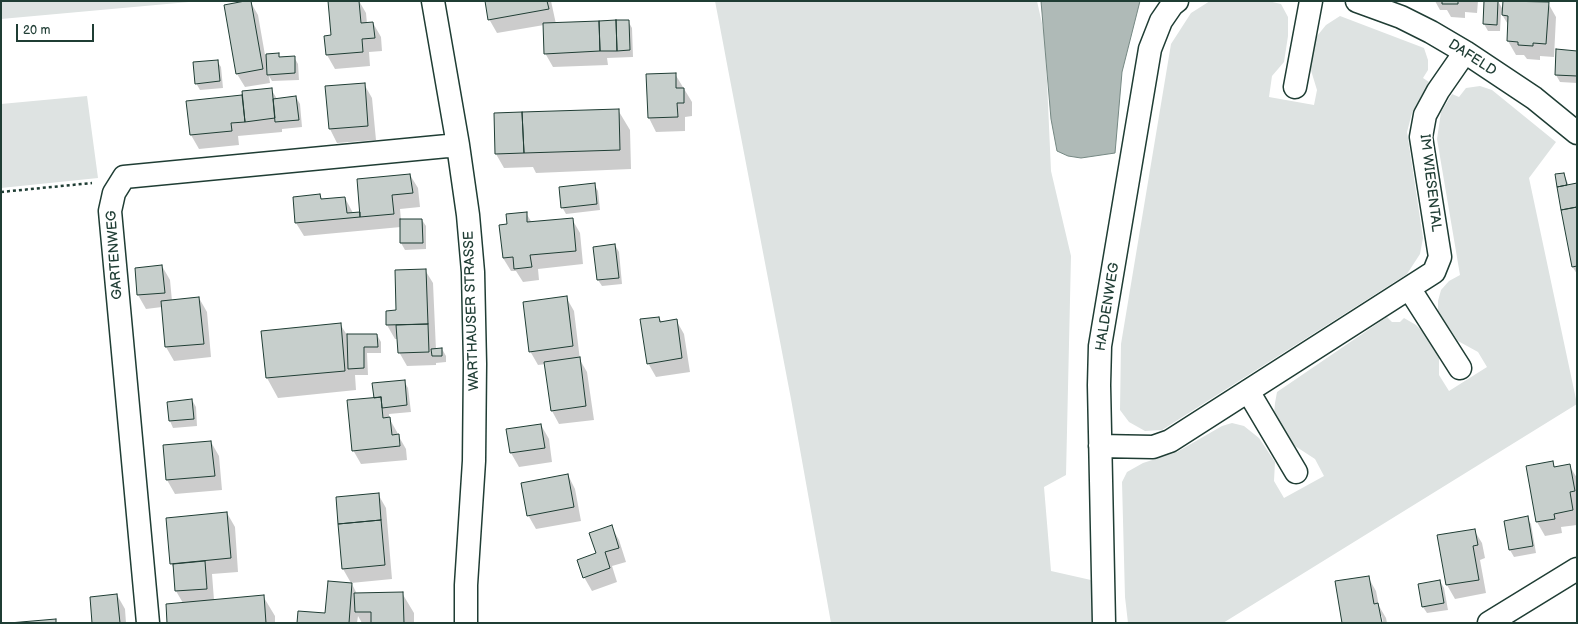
<!DOCTYPE html>
<html>
<head>
<meta charset="utf-8">
<style>
  body { margin:0 }
  #map { position:relative; width:1578px; height:624px; overflow:hidden; background:#fff; font-family:"Balsamiq Sans",sans-serif }
  canvas { display:block }
  .frame { position:absolute; inset:0; border:2px solid #1f3d34; pointer-events:none }
  .scale { position:absolute; left:16px; top:24px; width:78px; height:18px; box-sizing:border-box; border:2px solid #1f3d34; border-top:0; padding-left:5px; font-size:12px; line-height:14px; white-space:nowrap; color:#1f3d34; -webkit-text-stroke:3px #fff; paint-order:stroke }
</style>
</head>
<body>
<div id="map">
<canvas width="1578" height="624"></canvas>
<div class="frame"></div>
<div class="scale">20 m</div>
</div>
<script>
const ctx = document.querySelector('canvas').getContext('2d');
ctx.lineJoin = 'round';
function paint(path, color) {
  ctx.fillStyle = color;
  ctx.fill(path, 'evenodd');
}
function toPath(rows) {
  const path = new Path2D();
  for (const r of rows) {
    path.moveTo(r[0], r[1]);
    for (let i = 2; i < r.length; i += 2) path.lineTo(r[i], r[i + 1]);
  }
  return path;
}
function stroke(path, color, width, dash) {
  ctx.strokeStyle = color;
  ctx.lineWidth = width;
  ctx.lineCap = dash ? 'butt' : 'round';
  ctx.setLineDash(dash || []);
  ctx.stroke(path);
}
function label(font, color, halo, rows, align = 'center') {
  ctx.font = font + ' "Balsamiq Sans",sans-serif';
  ctx.lineWidth = 3.5;
  ctx.setLineDash([]);
  ctx.textBaseline = 'middle';
  ctx.strokeStyle = halo;
  ctx.fillStyle = color;
  for (const [text, x, y, turn = 0] of rows) {
    ctx.save();
    ctx.translate(x, y);
    ctx.rotate((+turn || 0) * Math.PI / 180);
    ctx.textAlign = isNaN(turn) ? turn : align;
    if (halo) ctx.strokeText(text, 0, 0);
    ctx.fillText(text, 0, 0);
    ctx.restore();
  }
}
paint(toPath([
  [1,1,200,1,1,19],
  [715,1,1037,1,1045,37,1051,171,1071,256,1066,475,1044,487,1051,571,1091,580,1093,623,831,623,791,399],
  [1210,1,1268,1,1281,4,1288,17,1288,36,1284,62,1272,76,1269,97,1314,105,1317,90,1309,64,1313,41,1326,25,1340,16,1424,48,1428,60,1428,70,1423,78,1429,82,1412,113,1407,132,1423,238,1420,254,1407,274,1162,430,1145,431,1129,422,1120,410,1121,344,1171,44,1191,13],
  [1480,86,1492,90,1556,142,1529,178,1577,404,1223,623,1128,623,1125,597,1122,482,1127,472,1143,463,1177,452,1222,426,1232,423,1244,426,1259,438,1275,462,1274,481,1284,498,1324,476,1315,459,1295,446,1274,415,1275,403,1277,392,1387,317,1392,322,1400,322,1404,318,1416,325,1428,337,1439,357,1439,375,1449,391,1487,367,1478,352,1458,341,1438,311,1438,301,1441,290,1449,281,1460,275,1437,139,1441,112,1452,94,1459,97,1466,88],
  [87,96,98,178,1,188,1,104]
]), '#dee3e2');
const water = toPath([
  [1041,1,1140,1,1122,72,1115,153,1081,158,1068,156,1057,151,1051,119,1041,1]
]);
paint(water, '#afbab7');
stroke(water, '#758883', 1);
paint(toPath([
  [250,1,258,15,265,55,278,54,280,58,294,57,298,64,299,80,272,81,269,76,270,83,245,87,237,74],
  [343,1,359,1,366,13,367,24,373,23,381,37,382,51,369,52,370,66,335,69,327,55,325,36,332,36],
  [486,1,551,1,556,24,628,21,632,28,633,57,607,58,608,65,553,67,545,53,544,25,497,33,489,19],
  [1435,1,1478,1,1477,13,1465,12,1465,18,1451,17,1447,10,1440,10],
  [1485,1,1498,1,1503,10,1504,1,1548,3,1556,17,1554,57,1540,56,1540,60,1527,59,1524,55,1516,55,1508,41,1509,26,1501,13,1500,31,1488,31,1484,24],
  [1557,51,1577,52,1577,83,1560,82,1556,75],
  [217,61,221,67,223,88,200,90,196,83],
  [675,74,692,102,692,116,685,117,685,131,656,132,649,118],
  [364,84,372,98,376,140,337,143,330,129,326,87],
  [271,89,277,99,296,97,300,104,302,127,282,129,282,132,238,136,239,145,199,149,191,135,187,102,243,96],
  [618,110,630,130,631,169,536,173,533,167,504,168,496,154,495,114],
  [1564,174,1569,186,1577,184,1577,274,1572,266],
  [410,175,418,188,420,207,400,209,401,220,422,220,426,226,426,249,405,250,401,243,401,227,304,236,296,223,320,195,322,200,345,198,353,213,361,212],
  [594,184,598,191,600,210,566,214,562,207],
  [526,213,532,223,572,219,580,233,583,264,538,269,539,280,523,282,516,271,511,271,503,258,508,225],
  [615,245,619,252,622,284,602,286,598,280],
  [162,266,170,280,172,301,199,298,207,312,211,357,174,361,166,347,162,307,146,309,138,295,136,268],
  [425,270,433,283,436,350,442,349,446,356,446,362,436,363,436,365,407,366,399,352,398,339,395,339,387,325],
  [566,297,574,311,580,360,587,372,594,420,559,424,552,411,546,364,538,365,530,351],
  [659,318,662,322,676,320,684,334,690,372,656,377,648,363],
  [340,324,347,335,377,335,381,342,381,353,367,353,368,375,355,375,356,390,278,398,267,378],
  [404,381,408,388,411,412,389,414,389,418,397,432,398,435,406,449,407,460,361,464,353,450,375,398],
  [192,400,196,407,197,426,173,428,170,421,168,402],
  [541,425,549,439,552,462,519,467,511,453,507,430],
  [211,442,219,456,222,490,175,494,167,480,164,446],
  [1553,463,1555,467,1569,465,1577,478,1577,525,1561,527,1562,533,1545,536,1537,522,1527,467],
  [568,475,575,489,581,521,536,529,528,515],
  [378,494,386,508,392,579,351,583,343,569,337,498],
  [227,513,235,527,238,572,212,574,214,600,263,596,275,616,275,623,168,623,183,603,176,591,174,569,171,563],
  [1527,518,1531,524,1536,553,1514,557,1510,550,1505,522],
  [611,526,619,540,626,562,612,566,617,582,592,591,584,577],
  [1474,530,1482,543,1485,558,1480,560,1486,593,1455,599,1447,585,1438,536],
  [1368,577,1376,591,1379,606,1386,618,1387,623,1383,623,1382,616,1379,614,1381,623,1343,623],
  [1440,581,1444,588,1448,610,1427,613,1423,607],
  [352,584,357,594,402,593,414,613,414,623,362,623,358,616,357,623,298,623,326,615],
  [117,595,125,609,126,623,94,623]
]), '#0003');
const building = toPath([
  [245,1,251,1,263,69,236,74,224,5,245,1],
  [328,1,359,1,361,23,373,22,375,38,362,39,363,52,326,55,324,36,331,35,328,1],
  [485,1,547,1,549,9,488,20,485,1],
  [1442,1,1458,1,1458,4,1442,4,1442,1],
  [1484,1,1498,1,1497,25,1483,24,1484,1],
  [1503,1,1549,2,1546,44,1533,43,1533,46,1518,45,1518,42,1507,41,1508,16,1502,15,1503,1],
  [616,20,617,51,600,51,599,21,616,20],
  [616,20,629,20,630,50,617,51,616,20],
  [599,21,600,51,544,54,543,23,599,21],
  [1556,49,1577,51,1577,76,1555,75,1556,49],
  [279,53,279,57,295,56,295,73,267,75,266,54,279,53],
  [218,60,220,81,195,84,193,62,218,60],
  [676,73,676,88,684,88,684,103,677,103,678,117,648,118,646,74,676,73],
  [365,83,368,126,329,129,325,86,365,83],
  [272,88,275,118,245,122,242,91,272,88],
  [242,95,245,122,231,123,232,131,190,135,186,101,242,95],
  [296,96,299,120,275,122,273,99,296,96],
  [619,109,620,150,524,153,522,112,619,109],
  [522,112,524,153,495,154,494,113,522,112],
  [1564,173,1567,185,1557,187,1555,174,1564,173],
  [410,174,413,193,392,195,394,214,360,217,357,179,410,174],
  [595,183,597,204,561,208,559,187,595,183],
  [1577,183,1577,207,1561,210,1557,187,1577,183],
  [320,194,321,199,345,197,347,213,360,212,360,217,295,223,293,197,320,194],
  [1577,207,1577,266,1572,267,1561,210,1577,207],
  [527,212,527,222,573,218,576,251,530,255,532,267,514,269,513,257,503,258,499,225,507,224,506,214,527,212],
  [400,219,422,219,423,243,400,243,400,219],
  [615,244,619,278,597,280,593,247,615,244],
  [162,265,165,293,137,295,135,268,162,265],
  [426,269,428,324,386,325,386,311,396,310,395,270,426,269],
  [567,296,573,346,529,352,523,302,567,296],
  [199,297,204,344,165,347,161,301,199,297],
  [659,317,660,322,677,319,682,358,647,364,640,319,659,317],
  [341,323,345,371,266,378,261,331,341,323],
  [428,324,429,352,398,353,396,325,428,324],
  [347,334,377,334,378,347,364,347,364,368,348,369,347,334],
  [442,348,442,356,432,356,431,349,442,348],
  [580,357,586,406,551,411,544,362,580,357],
  [405,380,407,405,382,408,381,397,374,398,372,383,405,380],
  [381,397,383,418,390,417,392,435,399,434,400,446,352,451,347,400,381,397],
  [192,399,194,419,169,421,167,402,192,399],
  [541,424,545,448,510,453,506,429,541,424],
  [211,441,215,476,166,480,163,445,211,441],
  [1553,461,1554,467,1570,464,1575,491,1570,492,1573,510,1554,514,1555,519,1536,522,1526,466,1553,461],
  [568,474,574,507,527,516,521,483,568,474],
  [379,493,381,520,338,524,336,497,379,493],
  [227,512,231,558,170,564,166,518,227,512],
  [1528,516,1533,546,1509,550,1504,521,1528,516],
  [381,520,385,565,342,569,338,524,381,520],
  [612,525,619,548,605,552,610,568,583,578,577,560,596,553,589,533,612,525],
  [1475,529,1478,545,1473,546,1479,580,1446,585,1437,535,1475,529],
  [205,561,207,589,175,591,173,564,205,561],
  [1369,576,1374,604,1378,603,1382,623,1342,623,1335,581,1369,576],
  [1440,580,1444,603,1422,607,1418,584,1440,580],
  [328,581,352,583,349,623,297,623,298,611,325,613,328,581],
  [403,592,404,623,371,623,371,612,355,612,354,593,403,592],
  [117,594,120,623,92,623,90,597,117,594],
  [264,595,266,623,167,623,166,604,264,595],
  [56,619,56,623,9,623,56,619]
]);
paint(building, '#c7cfcc');
stroke(building, '#1f3d34', 1);
const minor = toPath([
  [433,1,458,145,468,215,473,272,475,364,474,461,466,585,466,623],
  [1357,1,1401,17,1431,32,1465,52,1534,98,1577,133],
  [1295,87,1311,1],
  [1409,288,1460,368],
  [1248,391,1296,472],
  [1100,446,1153,447,1170,441,1434,272,1440,257,1421,137,1425,115,1438,91,1465,52],
  [148,623,110,211,114,193,124,177,458,145],
  [1104,623,1099,385,1100,346,1150,49,1161,21,1172,5,1177,1],
  [1489,623,1577,569]
]);
stroke(minor, '#1f3d34', 25);
stroke(toPath([
  [1,192,92,183]
]), '#1f3d34', 2.5, [3, 3]);
stroke(minor, '#fff', 22);
label('14px', '#1f3d34', '#fff', [
  ["DAFELD",1472,58,33],
  ["IM WIESENTAL",1430,183,83],
  ["GARTENWEG",115,255,-94],
  ["HALDENWEG",1108,307,-81],
  ["WARTHAUSER STRASSE",472,311,-92]
]);
</script>
</body>
</html>
